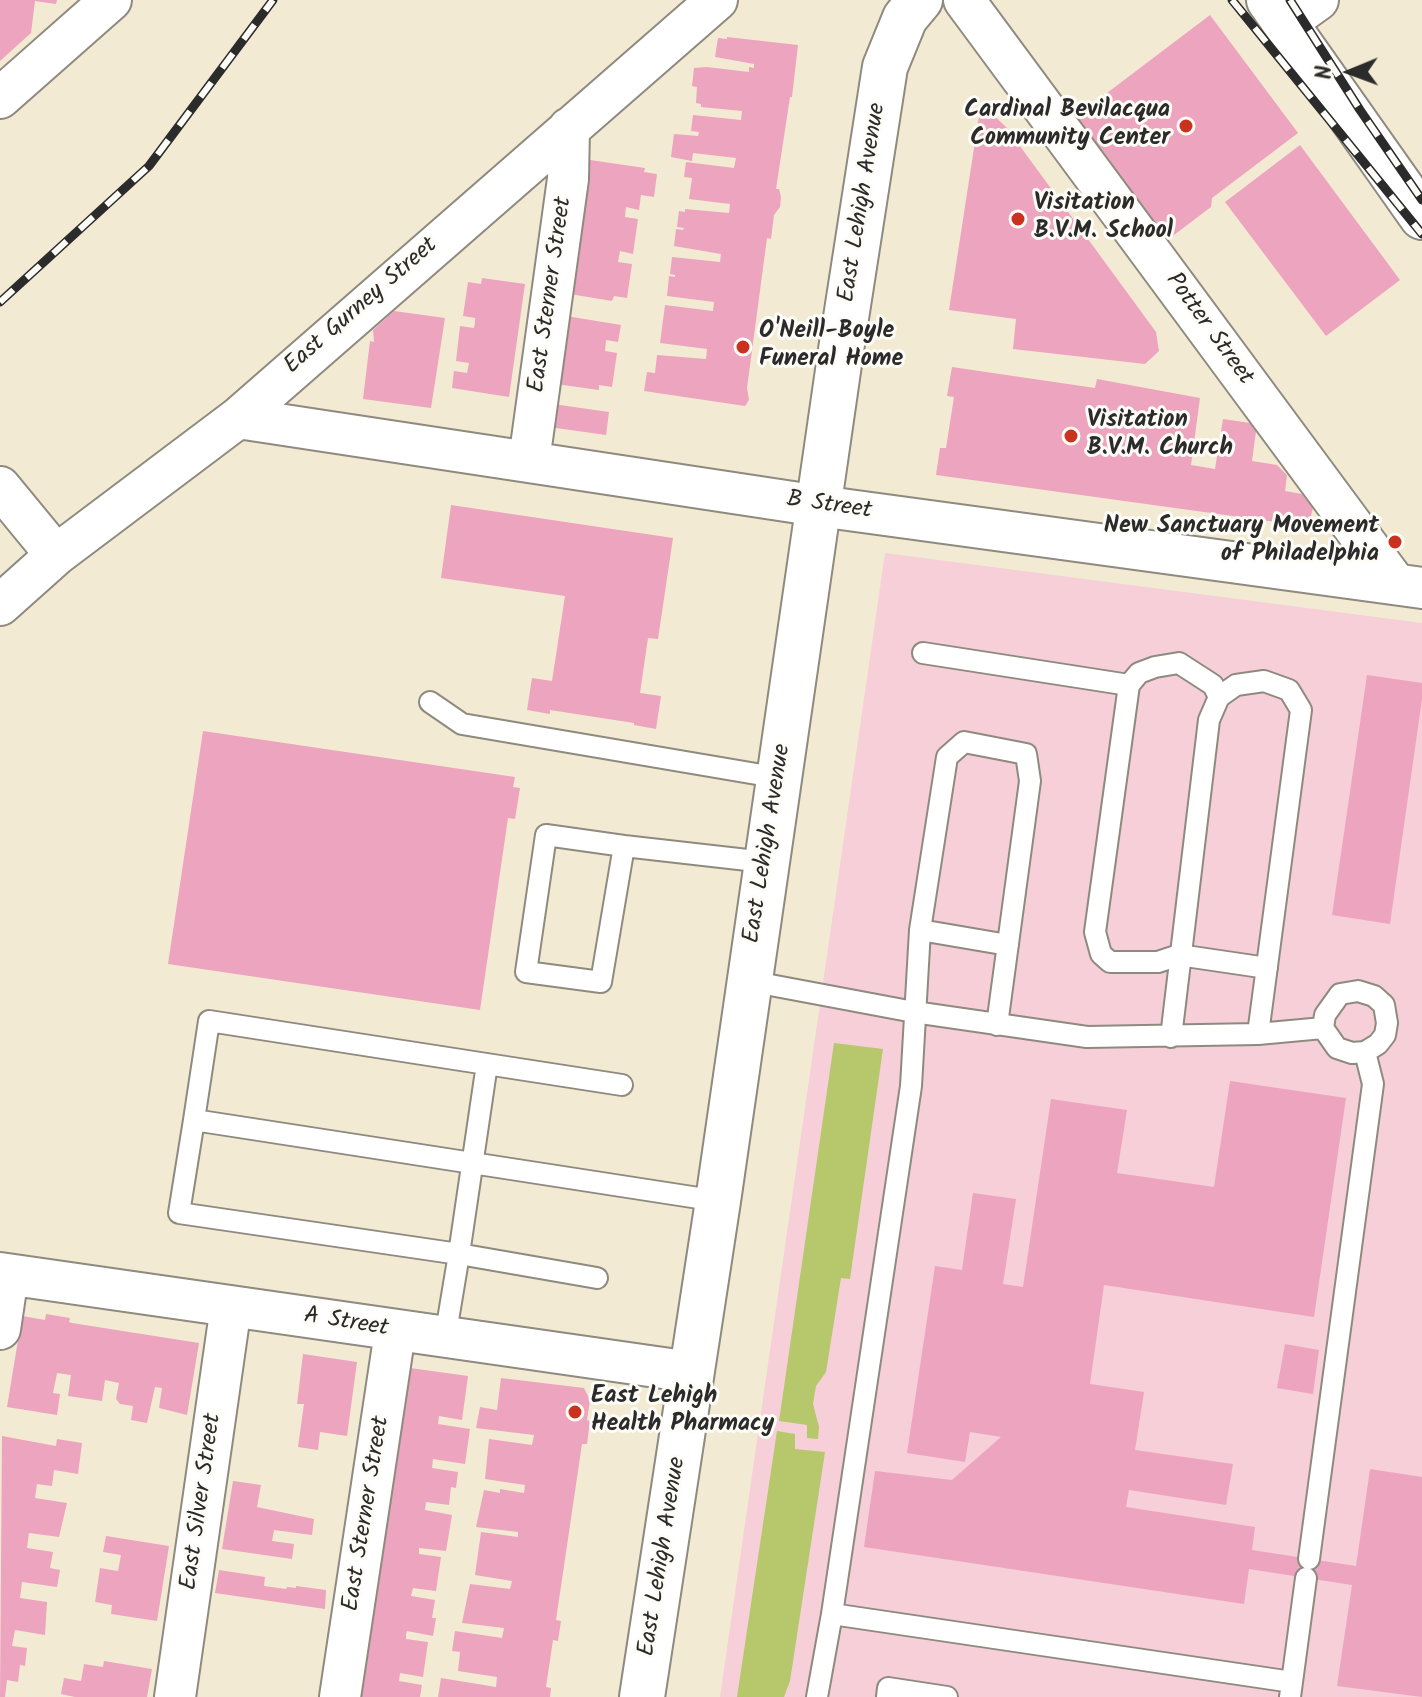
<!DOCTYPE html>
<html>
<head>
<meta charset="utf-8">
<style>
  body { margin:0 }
  #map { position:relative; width:1422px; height:1697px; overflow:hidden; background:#f3ead3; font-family:Kalam,sans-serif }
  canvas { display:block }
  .north { position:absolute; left:1310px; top:32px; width:80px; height:80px; -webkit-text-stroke:6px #fdfcf7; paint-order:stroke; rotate:269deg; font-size:22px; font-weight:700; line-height:32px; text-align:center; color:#2b2b2b }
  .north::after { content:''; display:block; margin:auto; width:28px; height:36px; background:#2b2b2b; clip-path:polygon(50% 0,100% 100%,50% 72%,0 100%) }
</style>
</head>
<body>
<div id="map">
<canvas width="1422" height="1697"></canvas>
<div class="north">N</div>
</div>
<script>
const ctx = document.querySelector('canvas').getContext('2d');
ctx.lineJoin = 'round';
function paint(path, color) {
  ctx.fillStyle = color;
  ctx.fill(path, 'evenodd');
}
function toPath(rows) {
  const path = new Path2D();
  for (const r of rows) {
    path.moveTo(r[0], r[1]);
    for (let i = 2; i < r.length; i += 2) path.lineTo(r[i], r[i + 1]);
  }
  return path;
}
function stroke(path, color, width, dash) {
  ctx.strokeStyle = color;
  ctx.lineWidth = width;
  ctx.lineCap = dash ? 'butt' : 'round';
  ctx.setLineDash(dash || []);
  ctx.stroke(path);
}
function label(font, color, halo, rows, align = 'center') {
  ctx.font = font + ' Kalam,sans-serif';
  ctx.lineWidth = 6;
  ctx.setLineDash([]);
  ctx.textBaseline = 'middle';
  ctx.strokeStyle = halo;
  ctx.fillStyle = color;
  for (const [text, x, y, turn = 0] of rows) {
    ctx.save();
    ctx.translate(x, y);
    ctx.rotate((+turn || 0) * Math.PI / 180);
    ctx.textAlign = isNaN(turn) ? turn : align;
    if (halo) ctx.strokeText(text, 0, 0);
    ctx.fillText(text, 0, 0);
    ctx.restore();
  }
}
paint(toPath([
  [885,553,1422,623,1422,1697,720,1697]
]), '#f6cfd9');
paint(toPath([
  [834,1043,883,1049,850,1279,841,1278,826,1372,816,1386,813,1404,819,1427,818,1439,807,1438,807,1425,779,1421],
  [777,1431,795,1434,795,1449,825,1452,790,1681,784,1697,737,1697]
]), '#b6c86b');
paint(toPath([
  [0,0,57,0,56,4,35,1,31,33,0,61],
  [1210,15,1298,133,1212,198,1211,207,1166,241,1074,118],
  [727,37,798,45,792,97,790,97,776,189,779,189,781,197,780,207,774,215,771,239,767,238,747,388,749,400,745,406,644,391,647,372,655,373,657,355,706,359,707,349,660,343,665,305,713,311,714,302,667,296,669,276,675,277,675,275,670,274,672,257,720,262,721,254,674,246,676,229,683,230,684,228,677,227,679,211,685,212,685,209,729,213,730,204,689,199,692,178,684,177,686,162,734,168,736,158,693,153,692,161,671,157,674,134,698,136,699,132,691,131,693,115,741,120,742,111,701,107,701,104,696,103,697,87,692,86,694,68,707,67,749,72,749,67,754,68,754,64,715,57,718,38,727,39],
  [981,103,1006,127,1156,332,1159,351,1145,364,1013,349,1016,319,949,310],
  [1300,145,1400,280,1326,336,1225,202],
  [590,160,645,168,644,172,657,174,654,197,641,195,639,210,626,207,625,217,638,219,633,254,620,251,619,256,618,262,632,264,627,298,614,296,612,301,570,294],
  [482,278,525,284,509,397,452,388,454,371,467,373,469,363,456,361,460,326,474,328,475,323,475,318,463,316,468,282,481,284],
  [394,311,445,318,431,408,363,399,370,341,374,342,373,330],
  [566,316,621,325,618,342,606,340,605,351,617,353,612,387,599,385,599,390,556,384],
  [952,367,1095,388,1097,379,1200,398,1191,465,1215,469,1223,419,1257,424,1252,461,1277,465,1287,475,1285,491,1302,494,1313,508,1310,519,1298,525,936,475,940,448,946,448,954,397,947,396],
  [553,404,609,412,606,435,549,427],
  [451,505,673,538,658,639,648,638,640,693,661,696,656,729,634,725,634,723,550,710,550,714,527,710,532,678,552,681,565,596,441,578],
  [1367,675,1422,683,1422,699,1390,924,1332,915],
  [203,731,515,777,513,787,520,788,515,819,508,818,480,1010,168,964],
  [1230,1081,1346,1098,1314,1317,1104,1285,1090,1384,1144,1392,1135,1450,1233,1464,1226,1505,1129,1490,1126,1507,1255,1527,1252,1550,1356,1566,1370,1469,1422,1477,1422,1697,1337,1686,1352,1585,1249,1569,1244,1604,864,1547,875,1471,952,1480,1001,1437,970,1432,965,1462,907,1453,935,1266,962,1270,973,1193,1016,1199,1003,1284,1023,1287,1051,1099,1127,1110,1117,1173,1214,1187],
  [46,1314,70,1318,69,1322,72,1323,199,1343,187,1415,159,1408,162,1388,155,1387,147,1423,131,1420,133,1406,120,1404,116,1399,119,1383,105,1380,102,1401,68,1396,71,1375,57,1373,53,1393,60,1394,57,1415,7,1407,22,1316,45,1320],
  [1285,1344,1319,1350,1313,1394,1277,1388],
  [303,1354,357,1362,347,1436,320,1432,318,1450,298,1447,304,1404,297,1404],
  [403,1367,468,1376,462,1420,439,1416,438,1424,470,1429,465,1464,433,1459,432,1468,458,1472,456,1488,451,1487,449,1505,426,1502,425,1510,452,1515,446,1551,419,1548,419,1554,441,1557,436,1591,413,1588,411,1596,435,1600,432,1618,436,1618,433,1636,407,1631,406,1634,406,1639,428,1642,423,1677,400,1673,399,1681,422,1685,420,1697,354,1697],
  [501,1378,584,1388,590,1400,587,1420,590,1421,587,1444,582,1444,556,1620,561,1621,558,1641,553,1640,546,1687,551,1688,550,1697,438,1697,441,1678,496,1687,497,1677,458,1671,460,1652,452,1651,455,1631,502,1638,504,1628,462,1623,470,1584,510,1589,512,1581,475,1575,481,1532,518,1537,518,1532,476,1527,484,1490,500,1493,500,1489,524,1493,525,1485,485,1479,489,1439,532,1445,534,1435,476,1428,480,1407,497,1410],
  [2,1436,56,1446,57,1439,82,1443,78,1474,54,1470,52,1486,37,1484,35,1498,67,1503,59,1537,29,1533,27,1548,53,1552,50,1568,60,1570,57,1587,22,1582,20,1598,47,1602,45,1635,15,1630,12,1646,27,1648,25,1666,20,1665,18,1682,7,1680,5,1697,0,1697],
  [233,1481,261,1485,257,1507,314,1519,312,1535,274,1530,272,1541,294,1544,292,1559,222,1549],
  [106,1536,169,1546,157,1621,111,1614,112,1605,95,1602,100,1568,118,1571,121,1555,103,1552],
  [219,1570,265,1577,264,1586,286,1589,287,1587,296,1588,296,1586,326,1590,325,1609,215,1593],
  [104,1661,152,1669,147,1697,75,1697,61,1694,64,1678,81,1681,84,1664,103,1667]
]), '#eda4bf');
const service = toPath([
  [923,653,1129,685],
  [1219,697,1213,685,1179,663,1155,667,1139,673,1129,685,1095,932,1101,954,1110,962,1158,962,1179,955,1267,968],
  [430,702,462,724,780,778],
  [546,835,624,846,601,982,526,972,546,835],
  [624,846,765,862],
  [920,930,1008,945],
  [749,981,914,1012,1087,1037,1258,1034,1323,1028,1337,1048,1352,1053,1365,1052,1378,1044,1385,1035,1387,1023,1384,1005,1374,996,1358,991,1340,994,1325,1015,1323,1028],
  [1171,1037,1209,720,1219,697,1236,685,1264,681,1289,690,1301,710,1258,1034],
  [487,1064,459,1254,597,1278],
  [622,1085,209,1021,194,1120,718,1201],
  [194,1120,179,1213,459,1254,445,1338],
  [1309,1559,1373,1084,1365,1052],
  [832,1614,1292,1682],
  [817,1697,832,1614,911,1086,920,930,947,757,964,742,1026,754,1030,781,997,1025],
  [887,1697,888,1688,947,1697],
  [1290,1697,1306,1578]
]);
const minor = toPath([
  [964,0,1395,583],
  [1286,23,1318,0],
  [0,98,111,0],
  [238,418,819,506,1422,588],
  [529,461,568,179,569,128],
  [0,487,56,555],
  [0,605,56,555,238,418,717,0],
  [0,1273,691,1372],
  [0,1329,8,1275],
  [175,1697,231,1306],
  [340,1697,395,1332]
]);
const tertiary = toPath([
  [1269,0,1422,217]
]);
const primary = toPath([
  [642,1697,718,1201,841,350,885,67,905,18,920,0]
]);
stroke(service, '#8f8a7f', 24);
stroke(minor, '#8f8a7f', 44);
stroke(tertiary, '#8f8a7f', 48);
stroke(primary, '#8f8a7f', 48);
stroke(service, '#fff', 20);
stroke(minor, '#fff', 40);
stroke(tertiary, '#fff', 44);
stroke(primary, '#fff', 44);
const rail = toPath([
  [1232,0,1422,234],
  [1290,0,1360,110,1422,200],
  [0,302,149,166,273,0]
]);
stroke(rail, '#2b2b2b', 9);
stroke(rail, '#fdfcf7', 6, [18]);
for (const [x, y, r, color] of [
  [1186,126,8,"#c8321e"],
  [1018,219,8,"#c8321e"],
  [743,347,8,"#c8321e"],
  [1071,436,8,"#c8321e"],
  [1395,542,8,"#c8321e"],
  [575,1412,8,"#c8321e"]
]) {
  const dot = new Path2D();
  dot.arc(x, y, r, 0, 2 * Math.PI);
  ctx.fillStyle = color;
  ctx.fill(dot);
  stroke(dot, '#fdfcf7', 3);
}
label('bold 24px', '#2b2b2b', '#fdfcf7', [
  ["Cardinal Bevilacqua",1170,112,"right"],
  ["Community Center",1170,140,"right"],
  ["Visitation",1034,205],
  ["B.V.M. School",1034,233],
  ["O'Neill-Boyle",759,333],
  ["Funeral Home",759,361],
  ["Visitation",1087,422],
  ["B.V.M. Church",1087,450],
  ["New Sanctuary Movement",1379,528,"right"],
  ["of Philadelphia",1379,556,"right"],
  ["East Lehigh",591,1398],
  ["Health Pharmacy",591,1426]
], 'left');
label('24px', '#2b2b2b', '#fdfcf7', [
  ["East Lehigh Avenue",864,203,-81],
  ["East Sterner Street",552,295,-82],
  ["East Gurney Street",362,307,-41],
  ["Potter Street",1208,330,54],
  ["B Street",829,507,8],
  ["East Lehigh Avenue",769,844,-81],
  ["A Street",346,1324,9],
  ["East Silver Street",203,1502,-82],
  ["East Sterner Street",368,1514,-81],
  ["East Lehigh Avenue",664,1557,-81]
]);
</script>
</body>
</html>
